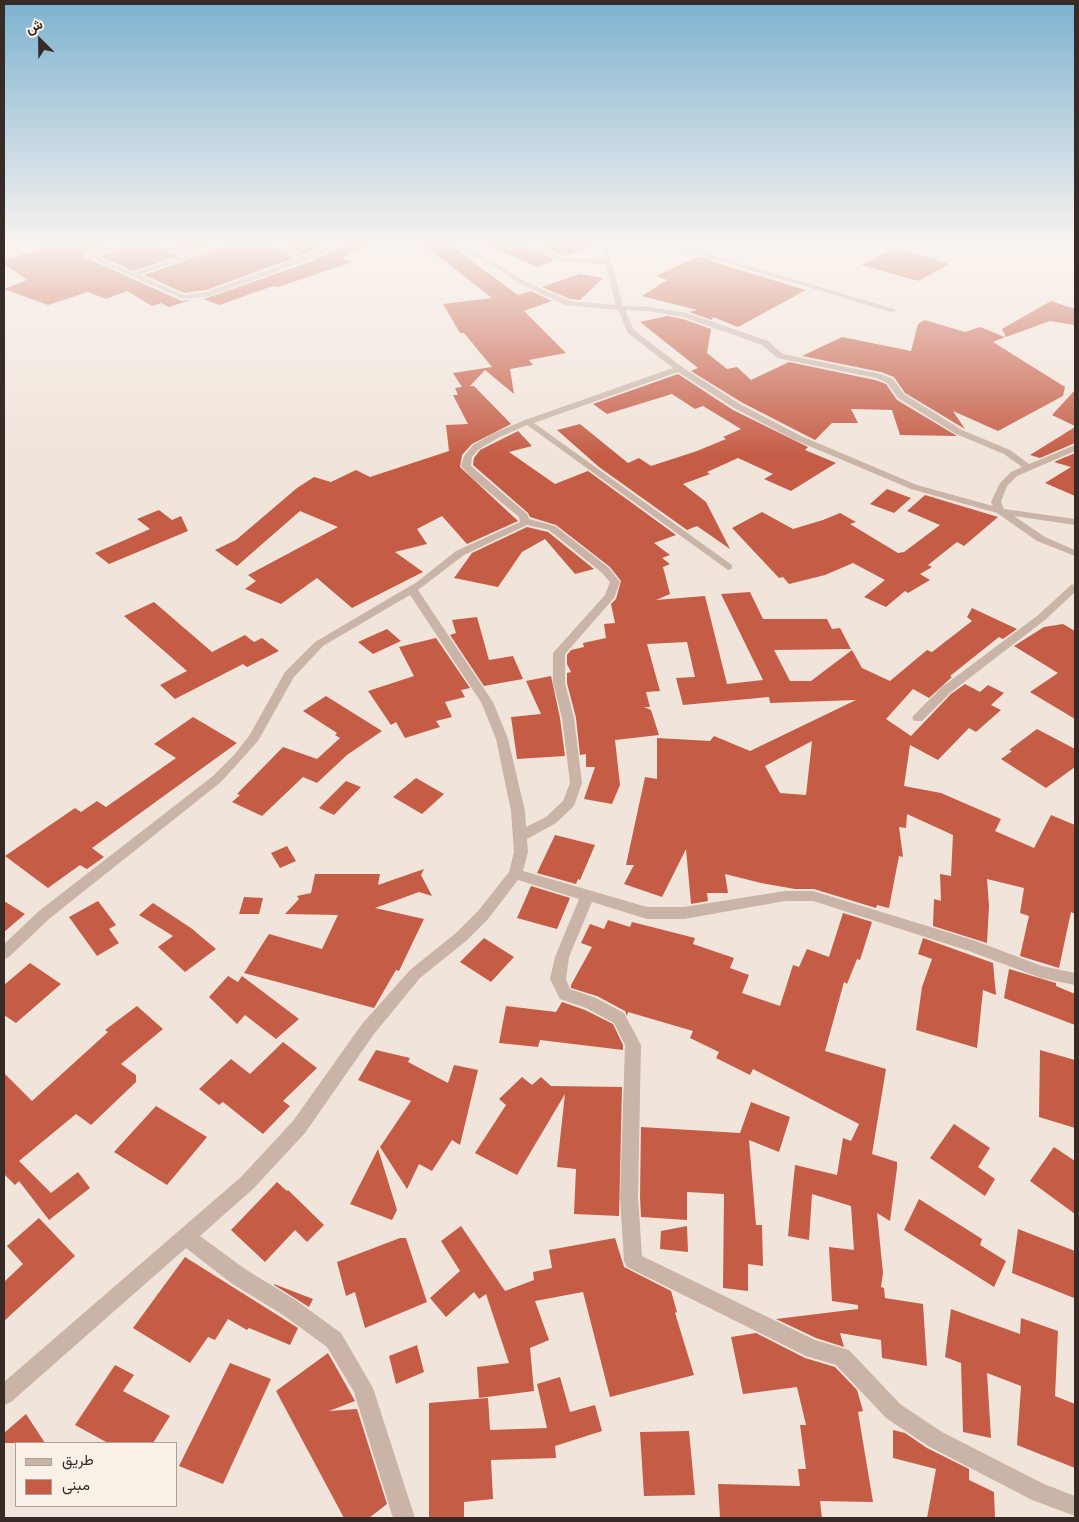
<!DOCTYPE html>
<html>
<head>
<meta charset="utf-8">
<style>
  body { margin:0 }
  #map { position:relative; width:1079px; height:1522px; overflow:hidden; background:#f1e5db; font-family:"Work Sans",Vazirmatn,sans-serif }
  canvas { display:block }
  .frame { position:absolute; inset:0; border:5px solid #362b27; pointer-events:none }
  .legend { position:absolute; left:15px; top:1442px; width:162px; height:65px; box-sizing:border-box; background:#f9f0e7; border:1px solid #aba19a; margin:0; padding:6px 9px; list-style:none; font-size:15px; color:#362b27 }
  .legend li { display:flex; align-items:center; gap:10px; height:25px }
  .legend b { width:25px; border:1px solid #aba19a }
  .north { position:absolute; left:15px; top:15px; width:50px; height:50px; -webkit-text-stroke:4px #f9f0e7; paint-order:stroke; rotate:337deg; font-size:14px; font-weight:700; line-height:20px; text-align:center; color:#362b27 }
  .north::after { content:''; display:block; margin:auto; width:18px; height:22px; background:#362b27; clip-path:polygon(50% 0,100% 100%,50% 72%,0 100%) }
</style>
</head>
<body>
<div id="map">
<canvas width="1079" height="1522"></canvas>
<div class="frame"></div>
<ul class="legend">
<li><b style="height:6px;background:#c9b4a7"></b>طريق</li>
<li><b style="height:14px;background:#c55c45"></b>مبنى</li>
</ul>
<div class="north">ش</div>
</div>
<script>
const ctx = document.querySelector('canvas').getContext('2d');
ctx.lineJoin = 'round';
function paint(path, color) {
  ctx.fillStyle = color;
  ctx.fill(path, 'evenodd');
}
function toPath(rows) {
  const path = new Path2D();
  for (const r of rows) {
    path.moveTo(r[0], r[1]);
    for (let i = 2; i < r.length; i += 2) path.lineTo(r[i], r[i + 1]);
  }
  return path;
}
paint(toPath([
  [54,245,112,245,85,254,84,257,182,301,191,300,169,307,161,303,152,306,127,291,106,299,88,292,48,305,4,289,27,280,4,264,4,260],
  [130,245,156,245,179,256,133,271,100,256],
  [172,245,211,245,190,252],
  [229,245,267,245,294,258,206,290,184,293,144,275],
  [283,245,330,245,305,254],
  [347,245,365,245,365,248,341,258,352,262,278,287,273,286,219,305,204,299,310,262],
  [424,245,450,245,518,295,531,291,552,301,524,311,566,353,529,360,533,365,510,369,514,394,485,370,470,386,474,386,511,424,472,444,462,455,460,467,518,521,467,544,442,516,417,529,427,544,395,552,423,572,352,608,317,578,281,604,245,589,256,581,248,575,338,527,300,511,237,566,215,550,236,540,297,488,314,477,331,482,356,470,370,477,449,451,446,425,468,424,453,395,458,395,455,388,462,387,453,373,492,367,464,333,460,333,443,304,492,298],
  [484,245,520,245,555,260,538,267],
  [536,245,591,245,591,246,565,256],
  [895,248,950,264,918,281,861,265],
  [698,256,736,269,806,290,738,327,713,317,712,320,689,312,697,310,642,296,667,280,656,276],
  [580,274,603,278,580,300,570,299,542,287],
  [1051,301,1075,309,1074,325,1050,321,1006,337,1002,329],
  [667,316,683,319,711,329,707,353,727,369,737,367,751,380,789,362,875,380,886,384,897,400,957,436,900,435,892,410,851,409,858,423,832,423,815,440,741,402,691,371,698,368,640,322],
  [925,320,965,332,980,327,1005,337,993,342,1065,387,1063,396,998,431,953,411,965,429,905,393,894,377,881,372,802,356,842,337,911,351,918,324],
  [678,374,733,410,808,447,805,450,836,463,791,491,764,479,773,474,738,458,707,472,710,474,683,484,706,502,730,549,697,526,687,530,599,467,557,430,580,424,628,463,639,458,651,466,697,451,726,439,723,437,741,429,703,406,695,409,672,394,607,414,593,404],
  [1075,390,1075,426,1052,415],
  [1075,427,1075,443,1040,458,1030,455],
  [518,431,532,446,509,452,555,484,588,471,676,535,654,543,670,555,662,558,670,564,663,567,670,594,656,600,705,596,727,684,763,680,721,594,750,592,763,619,827,619,832,629,840,628,851,649,774,650,790,681,811,681,852,650,862,668,890,681,927,650,932,652,972,621,967,617,972,608,1017,629,1003,639,999,637,950,676,952,677,929,698,913,689,886,719,911,736,951,694,965,684,980,692,988,685,1004,693,991,705,1001,710,976,732,969,728,938,760,910,745,904,786,941,793,1001,819,995,831,1034,848,1051,815,1075,825,1075,914,1071,912,1059,968,1020,956,1029,916,1020,913,1024,888,987,879,989,906,987,943,933,926,934,899,941,901,940,874,951,876,953,835,907,814,906,828,899,827,903,857,899,856,889,908,877,905,876,908,814,889,795,889,761,883,725,874,728,893,707,893,708,901,691,904,686,849,662,897,624,884,634,865,626,865,645,777,657,779,657,738,710,741,714,736,750,751,856,700,770,703,769,697,683,705,676,678,695,677,687,642,647,644,660,691,646,692,650,707,644,707,651,710,659,735,615,740,620,785,612,804,584,799,595,767,586,767,586,754,580,755,576,718,567,683,567,673,571,672,567,664,567,655,571,650,584,647,583,643,606,638,604,624,615,623,611,604,616,599,621,581,610,567,556,525,530,517,528,513,473,465,474,458,480,450],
  [812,741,806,795,780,793,765,766],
  [1075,453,1075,496,1045,483,1071,467,1054,462],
  [887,489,911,498,894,513,870,504],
  [925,495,998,517,964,546,957,542,928,565,932,567,920,574,930,580,908,593,905,591,886,607,864,597,885,580,853,563,825,575,789,584,783,577,779,578,732,528,762,512,793,529,823,520,840,513,856,522,850,524,898,553,904,552,940,525,907,511],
  [159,510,172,520,181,516,188,531,109,564,95,553,150,529,137,519],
  [527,527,548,532,594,569,575,574,545,539,522,552,498,587,454,578,472,553],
  [154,602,212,652,245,635,254,642,262,638,279,651,247,667,243,664,175,699,160,685,187,671,124,616],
  [477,617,489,660,513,656,523,679,484,686,450,635,456,633,452,620],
  [1063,624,1075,631,1075,719,1030,692,1058,673,1014,646,1044,627],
  [387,629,401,641,373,654,358,642],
  [436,638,470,688,461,690,465,697,445,702,452,717,436,721,440,727,405,738,396,722,391,725,368,691,414,676,399,647],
  [551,676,560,718,565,756,517,759,511,717,541,714,526,681],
  [326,696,382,731,347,755,317,783,303,777,262,816,232,802,240,795,237,794,283,747,317,759,340,738,335,735,337,733,303,711],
  [193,717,237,743,92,848,104,857,87,869,80,865,48,888,5,856,75,808,81,812,97,801,106,807,176,758,154,744],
  [1037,729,1075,749,1075,767,1046,788,1001,759,1012,751,1009,750],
  [416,778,444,794,422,814,393,797],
  [346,781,361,787,334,815,319,808],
  [555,835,595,845,580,880,578,879,576,884,537,873],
  [287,846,296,861,280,868,271,853],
  [424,869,421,875,432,896,419,892,375,908,424,919,399,971,396,970,374,1008,244,973,269,934,322,949,338,915,285,914,299,899,297,896,311,893,315,874,380,874,378,885],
  [531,886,570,898,557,929,517,918],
  [244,897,263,898,259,914,239,914],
  [4,901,25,914,4,932],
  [98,901,116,925,109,929,119,943,97,956,69,917],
  [153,903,191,928,216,949,185,972,158,947,173,936,139,915],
  [843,913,872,922,860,960,857,959,847,984,844,982,825,1051,886,1069,872,1154,897,1162,897,1168,890,1221,877,1213,883,1273,881,1287,884,1288,885,1298,923,1304,927,1366,882,1358,881,1340,840,1333,844,1347,816,1338,776,1319,858,1309,858,1305,832,1301,829,1247,854,1250,851,1206,812,1194,809,1240,788,1236,795,1165,837,1175,843,1138,851,1141,859,1124,753,1069,750,1075,716,1058,719,1052,690,1038,693,1031,628,1012,627,1016,625,1011,597,996,571,988,571,985,592,947,581,943,590,924,604,929,608,920,630,927,632,922,695,938,693,944,734,958,730,968,749,975,742,993,780,1006,793,965,799,967,807,949,829,957],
  [484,938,514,957,491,982,460,962],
  [923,938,993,963,996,995,983,990,977,1048,916,1030,922,987,932,959,918,954],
  [30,963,61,984,16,1023,4,1015,4,985],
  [1009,969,1056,983,1056,986,1075,994,1075,1025,1004,998],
  [228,976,238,982,242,976,299,1019,276,1039,245,1015,237,1024,209,997],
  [562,1002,585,1010,613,1024,623,1045,623,1050,540,1040,538,1047,499,1043,506,1006,556,1012],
  [137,1006,163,1029,121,1064,136,1075,136,1082,91,1125,76,1114,19,1161,51,1193,78,1172,90,1188,49,1220,19,1181,15,1185,4,1174,4,1073,32,1101,108,1032,105,1030],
  [283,1042,317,1068,283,1101,290,1106,263,1134,223,1102,219,1105,199,1089,231,1059,250,1074],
  [376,1050,410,1058,408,1062,448,1083,454,1065,478,1070,460,1145,452,1140,432,1171,419,1164,407,1189,380,1147,411,1101,358,1080],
  [1040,1050,1075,1060,1075,1128,1039,1117],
  [522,1077,532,1085,541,1077,551,1086,622,1087,619,1216,574,1214,576,1169,557,1167,565,1094,517,1175,475,1153,506,1105,499,1099],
  [751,1102,790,1117,779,1152,749,1140,756,1225,762,1225,763,1266,748,1264,748,1291,723,1288,724,1194,687,1192,687,1220,641,1217,640,1197,641,1127,740,1133],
  [156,1106,207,1137,167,1185,114,1152],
  [954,1124,990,1148,978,1167,995,1179,985,1196,930,1158],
  [1054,1147,1075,1161,1075,1214,1030,1181],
  [378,1149,397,1210,392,1220,350,1204],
  [277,1182,287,1191,288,1190,324,1225,307,1242,295,1230,265,1262,231,1230],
  [919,1199,982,1239,980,1245,1006,1261,994,1287,904,1230],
  [39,1218,75,1256,4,1321,4,1282,23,1264,7,1246],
  [461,1226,505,1291,534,1280,533,1272,552,1268,549,1250,615,1238,624,1267,671,1291,677,1312,675,1313,694,1375,610,1397,583,1292,535,1301,549,1340,530,1348,534,1391,479,1398,477,1367,509,1363,486,1294,479,1299,474,1292,446,1317,430,1298,460,1271,441,1241],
  [687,1226,688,1252,660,1249,661,1231],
  [1018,1229,1075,1251,1074,1298,1012,1273],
  [400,1238,406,1238,427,1302,365,1328,355,1292,346,1296,337,1262],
  [185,1257,298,1328,290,1345,249,1328,247,1330,228,1319,215,1340,208,1337,190,1363,133,1328],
  [274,1284,313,1299,309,1307,274,1285],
  [951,1309,1020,1334,1021,1318,1058,1331,1055,1396,1075,1404,1075,1468,1017,1445,1021,1386,987,1373,991,1438,963,1432,961,1363,945,1357],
  [756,1333,805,1358,835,1367,857,1390,863,1411,858,1412,873,1502,820,1501,822,1518,720,1518,718,1484,800,1486,798,1469,806,1469,800,1425,806,1425,797,1387,743,1394,731,1337],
  [417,1345,424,1372,396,1384,389,1356],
  [328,1353,355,1401,329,1411,357,1409,387,1504,369,1518,344,1518,276,1391],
  [230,1363,271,1379,223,1484,179,1466],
  [115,1365,134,1375,123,1391,170,1416,153,1443,108,1443,75,1425],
  [560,1377,570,1412,595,1405,602,1431,555,1446,556,1458,491,1460,493,1499,464,1502,464,1518,429,1518,429,1403,488,1398,490,1430,547,1428,537,1384],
  [26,1414,45,1443,4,1443,4,1433],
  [893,1430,905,1433,927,1448,969,1469,969,1480,994,1492,995,1518,927,1518,936,1469,893,1458],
  [689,1431,695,1495,644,1496,640,1432]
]), '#c55c45');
paint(toPath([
  [118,245,128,245,95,256,133,273,184,256,158,245,167,245,190,254,217,245,227,245,139,275,184,295,206,292,299,258,269,245,278,245,305,256,336,245,345,245,309,260,210,296,183,299,86,256,118,245],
  [452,245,460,245,498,264,521,280,570,301,616,305,605,264,564,262,522,245,531,245,565,258,604,260,601,245,607,245,623,306,648,307,687,313,768,341,783,354,881,374,893,379,904,394,962,430,1010,450,1029,464,1075,445,1075,451,1017,476,1007,486,1001,502,1004,509,1075,519,1075,525,1014,516,1045,537,1075,550,1075,556,1037,541,997,513,911,489,795,440,734,408,678,372,534,423,732,565,732,569,728,570,527,425,500,437,479,449,472,457,471,466,527,514,529,519,555,526,609,568,620,582,614,598,565,654,565,683,574,718,582,783,574,806,556,823,527,839,528,852,523,871,647,907,684,907,785,891,813,891,973,940,1042,966,1075,973,1075,985,1041,978,969,951,813,901,785,901,684,919,647,919,592,902,569,957,566,979,570,989,596,998,624,1013,641,1045,638,1197,642,1256,815,1340,849,1350,900,1404,942,1432,1044,1484,1075,1496,1075,1516,1032,1500,928,1446,886,1418,836,1365,806,1356,627,1267,624,1261,620,1197,625,1045,614,1023,586,1008,560,999,550,979,555,957,579,899,518,880,488,919,466,941,420,978,374,1034,305,1133,253,1189,200,1236,245,1269,297,1301,341,1333,373,1388,415,1518,393,1518,354,1392,327,1347,283,1315,231,1283,186,1248,11,1402,4,1405,4,1382,241,1177,293,1121,362,1024,410,970,456,933,478,911,509,872,514,852,511,811,496,739,481,702,410,595,323,646,294,677,258,741,221,782,49,919,9,957,4,959,4,944,39,911,213,776,234,755,249,736,285,672,315,642,417,582,456,551,520,522,519,517,471,477,461,466,464,456,473,445,494,433,525,420,673,368,628,333,618,310,565,305,517,282,494,266,452,245],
  [625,310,648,311,683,317,762,345,777,358,876,378,887,383,898,398,956,434,1004,454,1022,467,1011,472,1000,483,991,502,993,506,917,485,801,436,740,404,682,367,634,330,625,310],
  [527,525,549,530,601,572,610,582,605,595,553,653,553,683,562,718,570,783,563,801,546,817,526,827,525,811,508,739,493,702,418,590,464,555,527,525],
  [667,245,677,245,898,310,891,312,667,245],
  [1075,584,1075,592,1045,620,950,693,922,721,914,721,912,718,914,715,942,687,1037,616,1071,585,1075,584]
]), '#c9b4a7');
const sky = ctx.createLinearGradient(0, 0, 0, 458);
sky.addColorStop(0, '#7cb2d0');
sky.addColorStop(0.53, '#f9f3ef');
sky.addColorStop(1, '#f9f3ef00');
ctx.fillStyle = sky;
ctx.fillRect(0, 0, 1079, 458);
</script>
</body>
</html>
